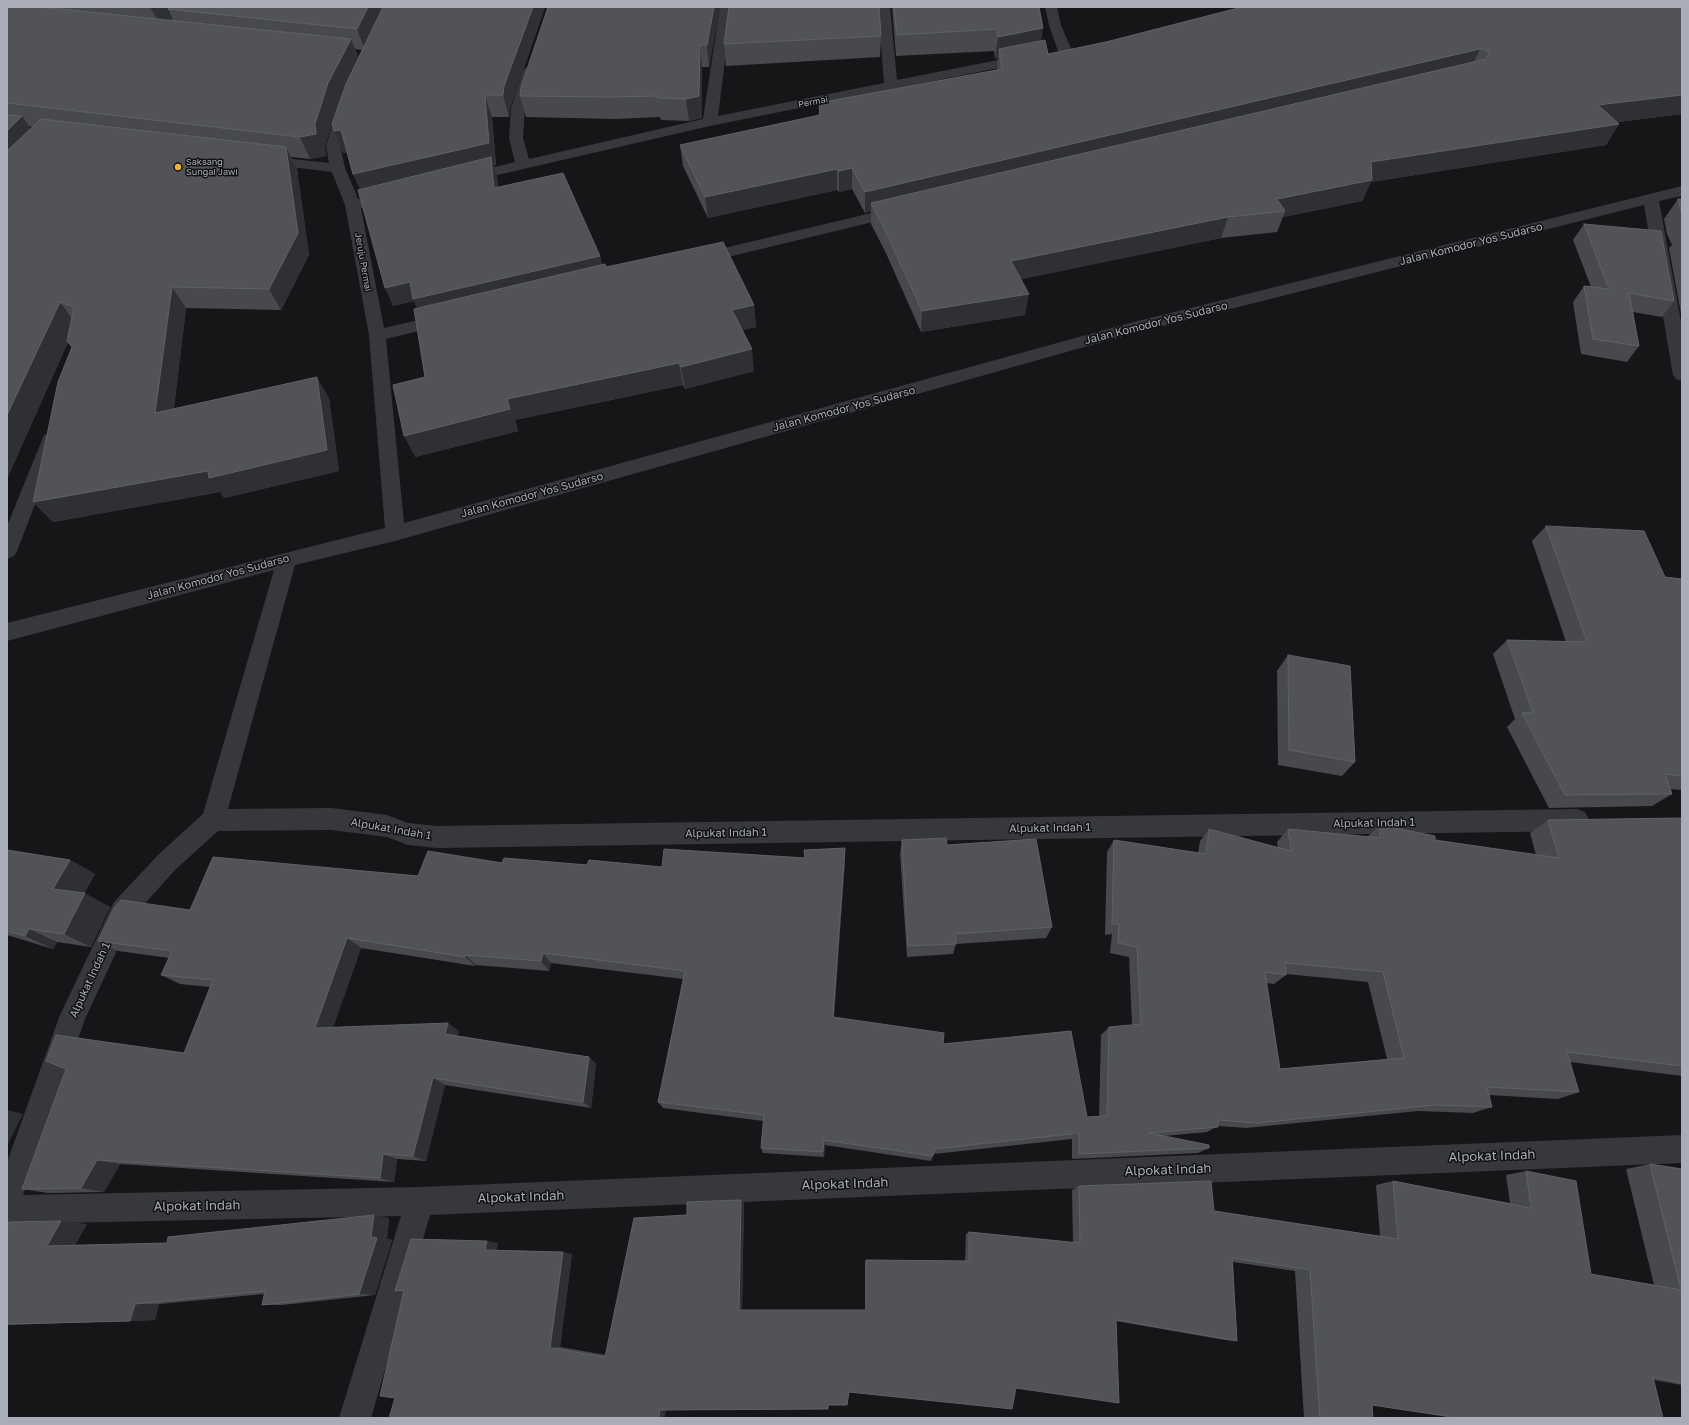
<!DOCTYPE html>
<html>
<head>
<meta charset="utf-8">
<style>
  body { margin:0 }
  #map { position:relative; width:1689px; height:1425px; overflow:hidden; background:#161618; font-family:"Golos Text",sans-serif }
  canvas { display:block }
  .frame { position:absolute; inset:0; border:8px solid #a8adb8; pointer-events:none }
</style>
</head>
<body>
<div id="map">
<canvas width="1689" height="1425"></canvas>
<div class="frame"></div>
</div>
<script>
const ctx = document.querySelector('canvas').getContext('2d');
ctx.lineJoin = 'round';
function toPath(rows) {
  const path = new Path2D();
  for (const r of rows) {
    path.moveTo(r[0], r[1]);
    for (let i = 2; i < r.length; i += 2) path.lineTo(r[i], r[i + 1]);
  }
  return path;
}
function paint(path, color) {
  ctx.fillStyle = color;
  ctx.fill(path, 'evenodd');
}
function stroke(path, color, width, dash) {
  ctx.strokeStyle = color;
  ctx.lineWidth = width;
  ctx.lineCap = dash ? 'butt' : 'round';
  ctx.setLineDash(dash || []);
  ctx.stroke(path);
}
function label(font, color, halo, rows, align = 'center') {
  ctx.font = font + ' "Golos Text",sans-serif';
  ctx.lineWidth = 3;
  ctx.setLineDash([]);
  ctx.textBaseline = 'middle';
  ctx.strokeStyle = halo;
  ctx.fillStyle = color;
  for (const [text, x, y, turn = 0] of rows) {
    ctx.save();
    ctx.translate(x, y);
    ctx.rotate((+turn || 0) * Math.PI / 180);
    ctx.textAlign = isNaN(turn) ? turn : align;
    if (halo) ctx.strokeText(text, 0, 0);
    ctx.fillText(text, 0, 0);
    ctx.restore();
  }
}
paint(toPath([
  [720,7,732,7,718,116,884,83,878,7,890,7,897,80,1028,54,1033,55,1035,58,1033,61,1028,62,710,126,467,182,462,181,460,178,462,175,515,162,509,138,511,108,523,71,525,68,530,67,535,68,537,71,525,108,523,138,529,159,703,119,720,7],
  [1045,7,1057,7,1061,25,1072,51,1070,54,1065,55,1060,54,1058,51,1049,25,1045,7],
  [345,103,350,104,352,107,340,146,345,168,358,199,390,191,395,193,398,196,395,199,361,208,384,328,445,314,451,315,453,319,451,323,386,339,404,523,1126,324,1682,186,1682,196,1659,201,1682,327,1682,381,1676,379,1673,375,1644,205,1127,335,395,541,295,565,228,809,331,808,387,815,408,823,437,826,1577,809,1585,812,1589,820,1585,828,1577,831,437,848,408,845,387,837,331,830,218,831,175,870,132,918,85,1019,23,1195,420,1187,1682,1135,1682,1163,430,1215,371,1418,339,1418,401,1216,7,1224,7,1162,60,1015,114,902,159,854,203,814,274,570,7,641,7,623,385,528,369,335,345,205,332,172,265,164,260,163,258,160,260,157,265,156,329,163,326,146,338,107,340,104,345,103],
  [901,206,906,208,909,211,906,214,699,264,693,263,691,259,693,255,699,254,901,206],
  [51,433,58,435,60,440,17,551,14,556,7,559,7,526,42,440,44,435,51,433]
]), '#37383d');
paint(toPath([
  [7,7,545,7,510,108,509,117,492,117,496,165,493,166,497,176,498,187,600,256,602,265,606,267,754,305,756,327,742,330,754,371,685,389,683,385,515,420,518,431,415,457,425,377,417,308,414,301,393,306,360,189,353,174,347,152,343,153,334,131,341,98,338,105,325,146,326,156,310,159,291,157,297,169,309,255,281,310,186,308,174,408,329,398,339,471,224,498,220,492,53,522,33,502,72,347,68,342,7,479],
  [355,49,362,50,358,57],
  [28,126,33,127,30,129],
  [720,7,709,67,702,67,702,118,689,121,661,120,660,117,616,119,526,117,520,96],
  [892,7,1039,7,1041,41,1048,54,1682,7,1682,114,1618,122,1619,124,1606,145,1371,182,1362,201,1283,217,1277,232,1221,238,1021,279,1025,315,921,332,885,251,871,224,871,211,865,213,852,189,839,192,837,190,708,218,683,166,680,145,819,115,819,103,997,70,998,58,995,59,994,51,896,56],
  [881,36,880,57,726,66,724,44],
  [1678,199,1682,199,1682,319,1669,248,1672,245,1667,234,1664,219],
  [1584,224,1674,301,1662,317,1633,312,1639,346,1627,362,1581,354,1573,302,1584,286,1591,287,1573,240],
  [1546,526,1665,577,1682,579,1682,790,1670,789,1672,794,1652,806,1549,808,1507,727,1515,719,1493,654,1507,640,1566,642,1532,541],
  [1288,655,1355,762,1342,776,1278,765,1277,671],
  [1682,818,1682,1076,1570,1062,1579,1092,1558,1099,1489,1095,1492,1107,1473,1113,1418,1111,1246,1128,1218,1126,1207,1132,1164,1136,1209,1148,1198,1153,1072,1159,1072,1139,934,1154,933,1156,931,1161,825,1145,824,1157,763,1153,761,1148,763,1121,663,1108,658,1102,683,979,551,963,549,971,476,965,475,966,361,948,333,1027,459,1031,458,1036,589,1057,596,1064,591,1108,445,1085,426,1161,397,1159,394,1182,120,1164,104,1192,48,1193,22,1189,184,1053,210,987,180,984,161,975,169,958,118,951,98,941,190,910,418,876,502,863,662,867,805,858,845,848,845,860,834,1017,943,1044,1087,1117,1099,1117,1101,1035,1109,1027,1132,1025,1129,957,1110,953,1112,934,1105,935,1107,852,1114,840,1198,853,1200,841,1209,829,1278,848,1277,842,1288,829,1367,837,1380,825,1435,840,1536,855,1530,833,1548,820],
  [1286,974,1368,982,1387,1059,1280,1069,1266,983,1274,984,1286,975],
  [902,840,947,845,1052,927,1046,938,956,944,953,954,907,957,900,853],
  [7,850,70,860,95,874,84,893,110,907,91,947,57,942,53,949,7,935],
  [1650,1164,1682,1169,1682,1385,1654,1380,1372,1405,1373,1418,1304,1418,1295,1271,1233,1262,1237,1341,1225,1340,1116,1321,1016,1388,849,1392,395,1398,404,1291,395,1291,498,1243,496,1251,572,1254,560,1347,606,1355,687,1215,741,1200,744,1203,742,1310,865,1310,865,1262,866,1260,965,1261,966,1234,969,1232,1073,1243,1072,1190,1079,1186,1214,1211,1380,1236,1376,1185,1393,1181,1510,1203,1506,1175,1526,1171,1591,1274,1654,1285,1626,1169],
  [389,1218,387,1239,392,1240,375,1295,282,1305,262,1305,264,1294,159,1304,155,1320,7,1325,7,1227,87,1224,75,1245,167,1243]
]), '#47494d');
paint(toPath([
  [150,7,187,7,168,9,173,19,162,28],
  [368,7,386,7,365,50,357,29],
  [533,7,545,7,510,108,509,117,503,95,504,86],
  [714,7,720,7,709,67,707,45],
  [1043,28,1040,50,999,49,998,58,995,59,998,37],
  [351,39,360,60,338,105,325,146,326,156,310,159,300,137,315,124,328,83],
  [700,45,702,67,702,118,689,121,686,99],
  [1480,49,1470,70,871,203,871,211,865,213,865,192],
  [485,95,492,117,496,165,493,166,497,176,499,206,363,196,353,174],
  [1682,95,1682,114,1585,126,1598,105],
  [22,116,37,138,7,168,7,131],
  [1619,124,1606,145,1371,182,1362,201,1283,217,1285,211,1277,199,1371,162],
  [341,130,351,152,343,153,334,131],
  [286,147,297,169,309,255,281,310,269,289],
  [852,168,852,189,839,192,839,171],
  [837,169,837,190,708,218,705,197],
  [1228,217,1221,238,1008,282,1011,261],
  [600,256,604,274,421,318,414,301,393,306,385,288,410,282],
  [172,287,186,308,171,433,155,413],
  [1029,294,1025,315,921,332,922,311],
  [60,302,76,324,7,479,7,415],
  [754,305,756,327,735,332,732,310],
  [752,349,754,371,685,389,681,367],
  [679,363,683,385,515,420,518,431,415,457,404,436,507,399],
  [317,377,329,398,339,471,224,498,220,492,53,522,33,502],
  [845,848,845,860,833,1026,833,1017],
  [70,860,95,874,79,903,53,889],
  [85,893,110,907,91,947,64,934],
  [29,929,57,942,53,949,25,936],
  [347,938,361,948,330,1036,315,1028],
  [543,953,551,963,549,971,541,961],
  [465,955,476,965,475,966,465,957],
  [448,1023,459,1031,456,1042,445,1034],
  [589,1057,596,1064,591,1108,583,1102],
  [433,1078,445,1085,426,1161,413,1156],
  [7,1110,23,1114,7,1146],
  [824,1140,825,1145,824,1157,823,1152],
  [383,1154,397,1159,394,1182,380,1178],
  [97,1160,120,1164,104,1192,81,1188],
  [741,1200,744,1203,742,1310,739,1310],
  [374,1215,389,1218,387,1239,392,1240,375,1295,359,1294,371,1237],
  [61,1221,87,1224,73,1248,47,1246],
  [487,1241,498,1243,496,1252,485,1250],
  [563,1252,572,1254,560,1347,550,1348],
  [135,1304,159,1304,155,1320,130,1321],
  [666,1406,665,1418,659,1418,660,1410]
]), '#2f3033');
const building = toPath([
  [7,7,41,7,351,39,328,83,315,124,316,134,300,137,7,103,7,7],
  [171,7,368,7,357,29,168,9,171,7],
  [383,7,533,7,504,86,503,95,485,95,489,143,353,174,341,130,334,131,332,124,346,84,383,7],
  [548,7,714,7,707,45,700,45,699,96,686,99,658,98,657,96,612,97,520,96,521,87,548,7],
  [729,7,879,7,881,36,724,44,729,7],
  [894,7,1039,7,1043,28,998,37,997,29,897,35,894,7],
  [1242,7,1682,7,1682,95,1598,105,1619,124,1371,162,1372,180,1277,199,1285,211,1228,217,1011,261,1029,294,922,311,885,230,871,203,1486,59,1489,53,1486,50,1480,49,865,192,852,168,839,171,837,169,705,197,680,145,820,115,819,103,1002,69,999,49,1045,40,1048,54,1106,42,1242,7],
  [7,115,22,116,7,131,7,115],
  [41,119,286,147,298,233,269,289,172,287,155,413,317,377,327,450,209,478,208,471,33,502,58,382,72,347,67,341,74,307,60,302,7,415,7,151,41,119],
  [491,157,494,188,563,173,600,256,413,299,410,282,385,288,358,190,491,157],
  [1678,199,1682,199,1682,215,1682,214,1678,199],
  [1584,224,1661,231,1674,301,1629,293,1639,346,1593,339,1584,286,1609,289,1584,224],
  [723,242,754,305,732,310,752,349,681,367,679,363,507,399,510,409,404,436,393,385,425,377,414,309,605,264,606,267,723,242],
  [1546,526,1644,531,1665,577,1682,579,1682,776,1665,774,1672,794,1565,795,1522,713,1533,712,1507,640,1587,642,1546,526],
  [1288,655,1350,666,1355,762,1289,750,1288,655],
  [1682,818,1682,1066,1567,1052,1579,1092,1487,1087,1492,1107,1435,1105,1258,1123,1218,1120,1218,1127,1149,1133,1209,1145,1209,1148,1079,1154,1079,1133,934,1149,933,1156,824,1140,823,1152,761,1148,764,1115,658,1102,685,971,543,953,541,961,465,955,465,957,347,938,315,1028,448,1023,445,1034,589,1057,583,1102,433,1078,413,1156,383,1154,380,1178,97,1160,81,1188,22,1189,66,1069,46,1061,56,1035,184,1053,213,980,161,975,172,951,98,941,114,908,121,900,190,910,213,857,418,876,428,851,502,863,504,858,587,865,589,860,662,867,664,849,805,858,804,850,845,848,833,1017,944,1033,943,1044,1071,1031,1087,1117,1107,1116,1109,1027,1141,1024,1137,947,1118,943,1119,924,1112,924,1114,840,1206,854,1209,829,1291,851,1288,829,1380,838,1380,825,1435,836,1435,840,1559,858,1548,820,1682,818],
  [1285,963,1383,972,1404,1058,1280,1069,1265,972,1286,975,1285,963],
  [946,838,947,845,1036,839,1052,927,955,934,956,944,908,946,902,840,946,838],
  [7,850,70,860,53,889,85,893,64,934,29,929,25,936,7,931,7,850],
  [1650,1164,1682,1169,1682,1383,1653,1377,1663,1418,1458,1418,1372,1405,1373,1418,1320,1418,1310,1270,1232,1258,1237,1341,1116,1320,1119,1403,1016,1388,1012,1409,849,1392,847,1405,828,1405,828,1409,660,1410,659,1418,389,1418,395,1398,380,1396,404,1290,395,1291,411,1239,487,1241,485,1250,563,1252,550,1348,605,1357,634,1218,687,1215,687,1202,741,1200,739,1310,866,1310,866,1260,969,1261,969,1232,1080,1243,1079,1186,1211,1181,1214,1211,1398,1239,1393,1181,1531,1208,1526,1171,1576,1181,1591,1274,1681,1290,1650,1164],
  [374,1215,371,1237,377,1238,359,1294,262,1305,265,1291,135,1304,130,1321,7,1324,7,1227,9,1222,61,1221,47,1246,167,1243,168,1237,374,1215]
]);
paint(building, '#525359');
stroke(building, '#5f6168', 1);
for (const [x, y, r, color] of [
  [178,167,4,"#f2b134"]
]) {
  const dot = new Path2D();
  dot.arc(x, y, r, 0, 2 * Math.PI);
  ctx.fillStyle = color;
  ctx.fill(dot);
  stroke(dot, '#111113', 1.5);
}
label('9px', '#a8adb8', '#111113', [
  ["Permai",813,102,-11],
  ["Jeruju Permai",363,262,80]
]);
label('9px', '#a8adb8', '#111113', [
  ["Saksang",186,162],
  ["Sungai Jawi",186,172]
], 'left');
label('11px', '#a8adb8', '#111113', [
  ["Jalan Komodor Yos Sudarso",1471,244,-14],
  ["Jalan Komodor Yos Sudarso",1156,323,-14],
  ["Jalan Komodor Yos Sudarso",844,409,-15],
  ["Jalan Komodor Yos Sudarso",532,495,-15],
  ["Jalan Komodor Yos Sudarso",218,577,-15],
  ["Alpukat Indah 1",1374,823,-1],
  ["Alpukat Indah 1",1050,828,-1],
  ["Alpukat Indah 1",391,829,10],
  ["Alpukat Indah 1",726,833,-1],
  ["Alpukat Indah 1",90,980,-65]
]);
label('13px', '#a8adb8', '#111113', [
  ["Alpokat Indah",1492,1156,-2],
  ["Alpokat Indah",1168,1170,-2],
  ["Alpokat Indah",845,1184,-2],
  ["Alpokat Indah",521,1197,-2],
  ["Alpokat Indah",197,1206,-1]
]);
</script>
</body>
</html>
